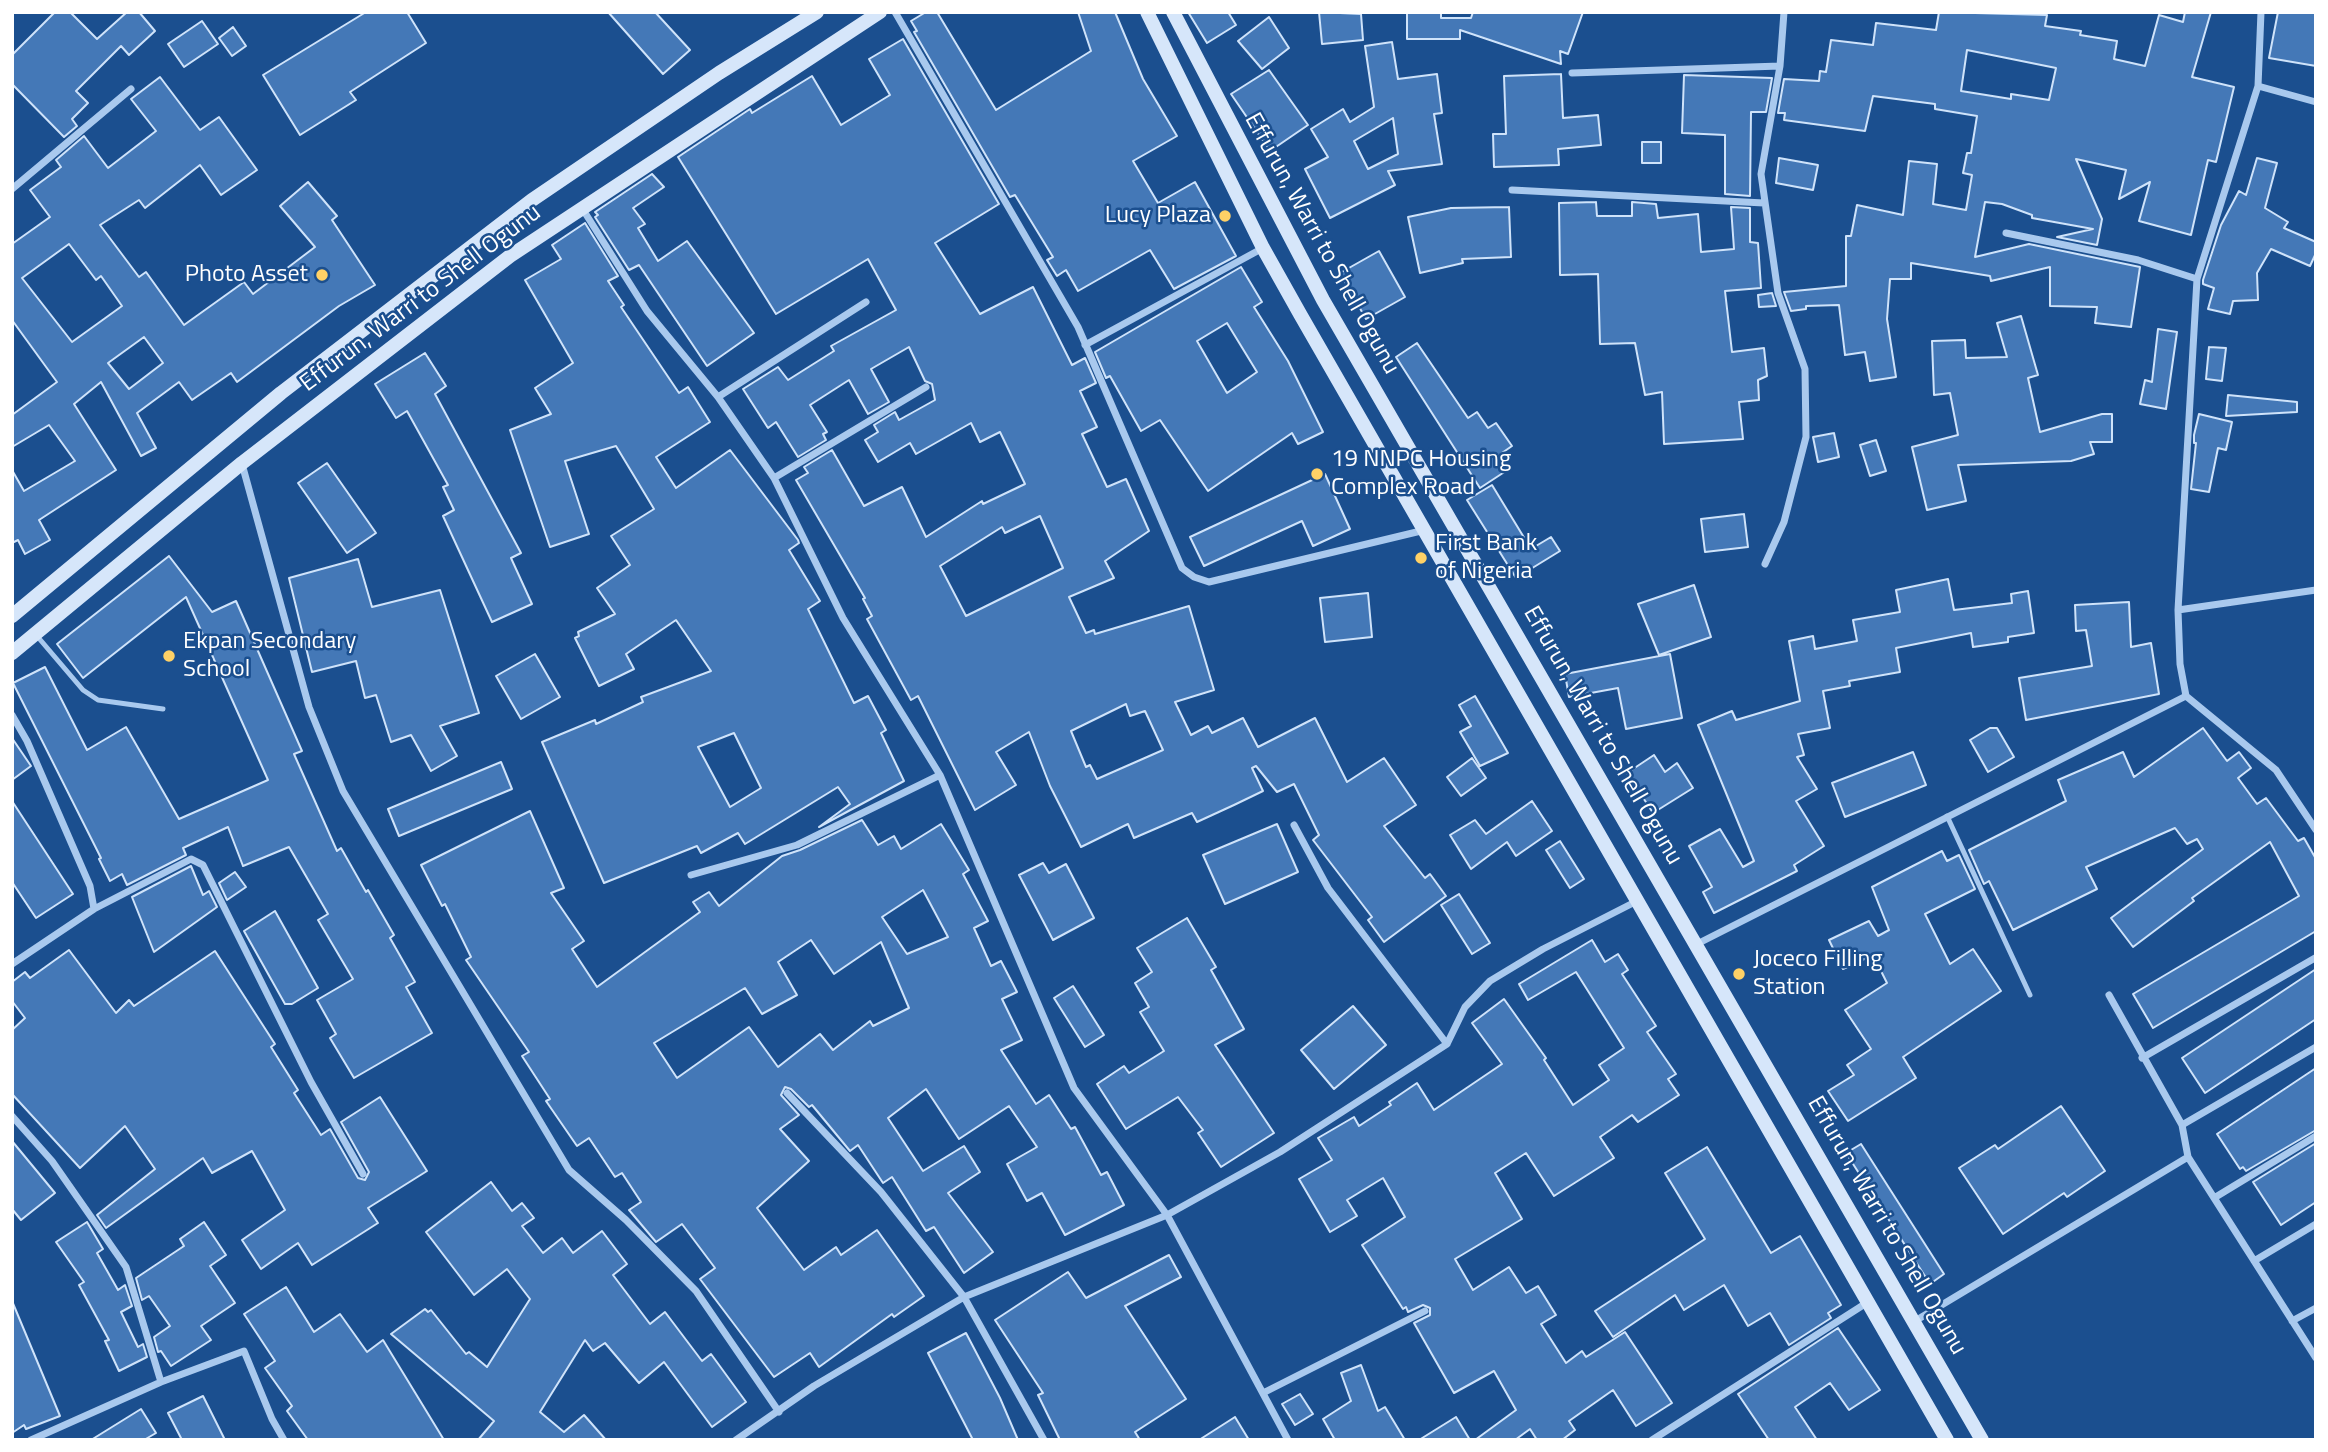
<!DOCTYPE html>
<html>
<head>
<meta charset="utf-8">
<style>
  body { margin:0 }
  #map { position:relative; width:2328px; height:1452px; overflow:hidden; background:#1b4f8f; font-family:"Titillium Web",sans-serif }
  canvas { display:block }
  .frame { position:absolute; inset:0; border:14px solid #fff; pointer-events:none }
</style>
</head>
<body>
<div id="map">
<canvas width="2328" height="1452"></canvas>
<div class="frame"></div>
</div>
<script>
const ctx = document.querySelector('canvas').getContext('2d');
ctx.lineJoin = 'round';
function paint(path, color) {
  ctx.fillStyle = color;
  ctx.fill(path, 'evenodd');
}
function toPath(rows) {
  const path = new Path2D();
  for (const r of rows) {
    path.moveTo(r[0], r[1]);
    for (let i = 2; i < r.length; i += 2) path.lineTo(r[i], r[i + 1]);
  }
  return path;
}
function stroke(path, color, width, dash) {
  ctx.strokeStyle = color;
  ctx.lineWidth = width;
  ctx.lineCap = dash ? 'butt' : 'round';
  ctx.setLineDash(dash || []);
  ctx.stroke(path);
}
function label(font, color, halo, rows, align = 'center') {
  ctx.font = font + ' "Titillium Web",sans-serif';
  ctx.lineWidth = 5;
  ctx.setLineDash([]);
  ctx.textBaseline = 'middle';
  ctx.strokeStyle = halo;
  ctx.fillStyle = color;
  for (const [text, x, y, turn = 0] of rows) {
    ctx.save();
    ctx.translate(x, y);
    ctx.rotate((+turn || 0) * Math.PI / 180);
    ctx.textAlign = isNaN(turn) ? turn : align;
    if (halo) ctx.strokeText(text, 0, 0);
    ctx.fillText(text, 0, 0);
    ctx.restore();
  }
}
const building = toPath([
  [55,12,70,12,97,39,127,12,139,12,155,31,129,55,121,46,76,91,88,103,72,119,77,126,64,137,12,84,12,55,55,12],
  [366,12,407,12,426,43,350,92,356,100,300,135,263,75,366,12],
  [608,12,655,12,690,50,663,74,608,12],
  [926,12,937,12,996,110,1091,51,1078,12,1115,12,1143,79,1177,136,1133,161,1158,203,1195,182,1236,256,1174,289,1150,250,1078,291,1066,270,1057,276,1047,260,1053,257,1015,195,1010,197,914,32,917,31,911,21,926,12],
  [1188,12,1228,12,1236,25,1207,43,1188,12],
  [1319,12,1361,14,1363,40,1322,44,1319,12],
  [1407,12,1441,12,1441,18,1471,18,1473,12,1583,12,1568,54,1560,51,1561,64,1460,30,1460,39,1407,39,1407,12],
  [1939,12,2047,15,2045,26,2081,31,2080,35,2117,41,2114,59,2145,66,2159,15,2183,22,2185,12,2211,12,2192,77,2234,87,2216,162,2208,160,2191,235,2139,221,2150,182,2119,199,2126,170,2076,159,2102,219,2097,245,2057,237,2093,229,2032,218,2032,215,2002,204,1985,202,1975,257,2029,244,2140,267,2131,327,2095,323,2097,307,2050,306,2050,267,1991,281,1990,276,1911,263,1911,279,1890,279,1887,319,1896,377,1870,381,1865,352,1845,355,1839,305,1806,306,1806,309,1791,311,1784,292,1846,286,1846,236,1851,236,1857,205,1903,215,1909,161,1937,164,1933,204,1966,210,1972,175,1963,173,1967,153,1971,153,1977,116,1935,109,1935,104,1873,96,1865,131,1784,120,1785,113,1778,113,1784,79,1819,81,1820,71,1826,72,1831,40,1873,45,1876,23,1936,30,1939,12],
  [1967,50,2056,68,2049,100,2011,94,2011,99,1961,91,1967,50],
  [2278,12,2316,12,2316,66,2269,58,2278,12],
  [1269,17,1289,48,1262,69,1238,41,1269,17],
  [202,21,218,44,184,67,168,44,202,21],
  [233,27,246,46,232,56,219,38,233,27],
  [903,39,999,204,935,243,980,314,1033,287,1072,365,1085,358,1096,383,1080,391,1097,427,1082,434,1107,487,1126,479,1149,531,1105,561,1114,578,1069,597,1086,633,1094,630,1095,634,1189,606,1214,690,1175,702,1191,735,1208,726,1212,733,1243,718,1258,747,1315,718,1347,782,1384,758,1416,805,1384,826,1425,878,1430,874,1446,896,1384,942,1368,920,1372,917,1313,840,1319,835,1294,784,1277,792,1256,766,1252,768,1263,791,1234,805,1197,822,1192,813,1134,838,1128,824,1081,847,1050,786,1029,732,996,752,1016,785,975,810,918,696,911,700,867,619,872,616,863,599,865,598,796,480,808,473,804,467,832,450,864,506,902,487,926,537,982,501,983,504,1025,484,1000,432,980,442,971,423,916,454,910,443,878,462,865,440,878,432,874,425,895,412,899,420,935,400,932,384,925,381,909,347,871,369,889,402,868,414,849,380,810,405,827,432,823,434,826,440,798,457,776,422,768,428,743,389,778,367,788,380,834,351,831,346,896,310,868,259,776,314,678,157,750,109,752,113,812,76,841,125,890,95,869,59,903,39],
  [1040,516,1063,568,966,616,940,566,1002,527,1005,533,1040,516],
  [1126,704,1130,716,1145,711,1163,750,1097,779,1090,765,1086,767,1071,731,1126,704],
  [1392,42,1398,79,1437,74,1442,113,1434,114,1442,164,1388,171,1395,185,1330,218,1305,169,1328,157,1311,129,1343,109,1350,122,1374,107,1365,46,1392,42],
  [1393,118,1398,154,1368,169,1354,141,1393,118],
  [1269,70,1308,125,1270,151,1231,94,1269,70],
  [1561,74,1563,118,1598,115,1601,145,1558,149,1559,165,1494,167,1493,134,1506,134,1504,76,1561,74],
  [1684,75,1772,78,1766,112,1751,112,1750,196,1725,194,1725,135,1682,133,1684,75],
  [160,77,200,130,219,117,257,170,221,195,200,165,145,208,139,200,100,225,139,277,146,272,184,325,244,282,253,294,315,247,280,206,308,182,337,216,332,220,375,285,339,306,237,382,231,373,192,400,179,382,137,413,156,448,141,456,101,382,74,404,116,470,39,520,50,540,25,554,18,540,12,543,12,470,24,491,75,461,49,425,12,447,12,415,57,382,12,320,12,244,50,217,30,190,61,167,56,160,84,136,108,168,156,131,131,99,160,77],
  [69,244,96,280,101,276,122,306,72,342,22,278,69,244],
  [144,337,163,363,129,389,108,363,144,337],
  [1642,142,1661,142,1661,163,1642,163,1642,142],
  [1779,158,1818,165,1813,190,1776,183,1779,158],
  [2257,158,2277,163,2265,208,2288,222,2284,228,2316,242,2316,253,2310,266,2271,249,2257,273,2258,300,2233,301,2230,314,2208,309,2214,288,2203,284,2203,280,2221,225,2239,191,2246,195,2257,158],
  [652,174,664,187,633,208,645,224,638,228,658,261,687,241,754,333,707,366,639,265,629,270,595,217,598,215,595,212,652,174],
  [1596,202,1597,216,1632,216,1632,202,1656,204,1658,218,1698,214,1701,252,1734,249,1731,207,1750,208,1750,242,1758,243,1761,288,1725,291,1732,352,1764,348,1767,376,1758,380,1759,400,1739,402,1743,439,1664,444,1662,392,1645,395,1635,343,1600,344,1598,274,1560,275,1559,203,1596,202],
  [1509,207,1511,257,1462,259,1463,263,1420,273,1408,217,1451,208,1509,207],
  [585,223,618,276,608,281,624,305,621,307,679,393,688,387,710,422,656,457,676,488,730,450,798,540,799,543,789,550,820,601,808,609,854,703,868,696,886,730,881,733,904,781,819,827,850,804,838,787,745,844,738,833,701,853,697,846,604,883,542,742,595,720,596,724,643,702,641,697,711,671,676,620,626,654,634,669,599,686,575,638,579,636,578,632,615,614,597,588,630,565,611,536,654,509,616,446,565,461,589,534,550,547,510,430,551,414,535,388,573,363,525,280,561,259,552,245,585,223],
  [734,733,761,788,730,807,698,747,734,733],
  [1379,251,1405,297,1366,319,1340,273,1379,251],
  [1241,267,1262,302,1254,307,1288,361,1323,432,1298,444,1292,433,1208,491,1160,420,1141,431,1110,376,1106,378,1095,352,1241,267],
  [1227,323,1257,372,1227,393,1197,341,1227,323],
  [1772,293,1776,306,1759,307,1758,295,1772,293],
  [2021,316,2038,375,2028,378,2040,432,2102,414,2112,414,2112,442,2090,442,2094,454,2071,461,1958,465,1966,501,1927,510,1912,447,1958,435,1950,393,1934,395,1932,341,1965,340,1966,358,2007,357,1997,323,2021,316],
  [2158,329,2177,332,2166,409,2140,404,2145,380,2152,382,2158,329],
  [1417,343,1468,418,1477,412,1488,428,1496,423,1512,446,1499,455,1509,469,1480,488,1396,357,1417,343],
  [2209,347,2226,348,2222,381,2206,379,2209,347],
  [425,353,446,386,435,394,521,553,511,558,532,604,492,622,443,516,454,510,443,487,448,485,407,411,396,418,375,384,425,353],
  [2228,395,2297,402,2297,412,2226,416,2228,395],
  [2199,414,2232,422,2226,450,2218,448,2209,492,2191,489,2196,443,2194,443,2194,435,2199,414],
  [1834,433,1839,457,1818,462,1813,437,1834,433],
  [1876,440,1886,471,1870,476,1860,445,1876,440],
  [327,463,376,533,347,553,298,483,327,463],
  [1325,474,1350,529,1313,546,1302,521,1204,566,1190,537,1325,474],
  [1492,485,1531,549,1551,537,1560,551,1516,578,1467,500,1492,485],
  [1744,514,1748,547,1705,552,1701,519,1744,514],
  [169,556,212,612,236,601,302,751,294,754,337,851,341,848,366,892,368,890,394,935,390,938,415,982,406,987,432,1033,354,1078,330,1038,336,1034,317,1000,353,979,318,920,328,914,289,847,243,866,228,827,183,848,186,855,127,885,122,874,110,881,99,859,101,858,13,683,45,667,87,750,126,727,179,819,268,780,186,597,83,678,57,644,169,556],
  [358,559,372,607,440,590,479,713,440,726,457,756,431,771,411,735,391,742,376,695,365,698,356,661,312,672,289,578,358,559],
  [1948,579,1954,610,2012,603,2011,594,2028,591,2034,633,2008,637,2008,642,1973,647,1971,633,1896,648,1900,672,1849,681,1850,686,1823,691,1830,728,1798,734,1804,755,1797,757,1817,789,1796,801,1824,846,1794,865,1797,871,1714,913,1703,892,1712,887,1689,846,1720,829,1743,867,1754,861,1698,725,1732,711,1736,720,1800,701,1789,641,1813,636,1815,649,1857,641,1853,620,1900,612,1896,590,1948,579],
  [1694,585,1711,637,1659,655,1638,604,1694,585],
  [1368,593,1372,637,1325,642,1320,598,1368,593],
  [2129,602,2131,647,2151,643,2159,694,2026,720,2019,678,2092,666,2086,630,2076,631,2075,605,2129,602],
  [535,654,560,697,521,719,496,676,535,654],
  [1670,654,1682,718,1626,729,1618,688,1569,697,1565,674,1670,654],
  [1475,696,1508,753,1480,766,1460,732,1471,726,1459,705,1475,696],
  [1990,728,1997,728,2014,757,1988,772,1970,740,1990,728],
  [2203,728,2227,761,2239,752,2251,768,2238,778,2257,804,2266,798,2298,841,2304,838,2316,859,2316,931,2153,1028,2133,994,2299,896,2270,842,2192,898,2194,901,2133,947,2111,918,2203,849,2197,839,2187,844,2175,828,2086,867,2097,889,2013,930,1989,881,1984,884,1969,850,2066,801,2058,780,2123,752,2134,777,2203,728],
  [12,738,31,766,12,780,12,738],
  [1913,752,1926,785,1845,817,1832,783,1913,752],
  [1654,755,1665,772,1677,763,1693,788,1653,813,1627,773,1654,755],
  [1472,758,1486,778,1461,796,1447,777,1472,758],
  [501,762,512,789,399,836,388,809,501,762],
  [12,801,73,894,36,918,12,882,12,801],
  [1532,801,1552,831,1516,856,1507,842,1471,869,1450,835,1475,820,1486,834,1532,801],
  [530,811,564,888,551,893,584,941,572,949,597,987,700,912,693,902,709,892,719,906,782,856,800,850,862,820,878,845,894,836,901,849,941,824,969,870,963,874,988,921,974,928,991,966,1001,961,1017,992,1002,999,1022,1040,1001,1050,1036,1104,1049,1095,1071,1129,1075,1127,1101,1175,1107,1172,1124,1205,1065,1235,1042,1193,1027,1201,1007,1164,1037,1147,1009,1106,959,1139,926,1089,888,1118,923,1171,964,1146,980,1172,948,1193,993,1252,964,1273,934,1227,926,1231,892,1177,883,1183,858,1145,850,1151,812,1105,809,1107,791,1089,785,1087,781,1095,799,1115,780,1129,809,1161,757,1208,804,1270,836,1247,841,1255,877,1230,924,1296,894,1317,892,1314,819,1367,810,1353,774,1377,700,1279,715,1268,682,1224,656,1242,629,1210,641,1202,622,1173,615,1177,589,1138,577,1146,546,1101,550,1099,522,1056,529,1052,466,960,471,957,445,904,442,906,421,865,530,811],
  [923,890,948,937,907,954,882,917,923,890],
  [811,940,834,974,881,942,909,1008,873,1026,870,1021,833,1050,820,1034,778,1067,749,1027,677,1078,654,1043,745,988,762,1014,797,995,778,962,811,940],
  [1277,824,1298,872,1225,904,1203,855,1277,824],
  [1560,841,1584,879,1570,888,1546,850,1560,841],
  [1942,851,1947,861,1959,855,1975,889,1925,914,1950,964,1973,949,2001,991,1903,1057,1916,1078,1848,1121,1828,1091,1854,1075,1847,1065,1871,1049,1845,1010,1887,983,1873,955,1843,969,1829,940,1869,921,1878,936,1889,930,1872,887,1942,851],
  [1043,863,1049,873,1066,864,1094,918,1053,940,1019,875,1043,863],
  [191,866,203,895,209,891,217,907,154,952,132,897,191,866],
  [235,872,246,887,227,900,219,883,235,872],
  [1459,894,1490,943,1472,954,1441,905,1459,894],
  [275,911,318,988,292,1004,285,1004,244,931,275,911],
  [1187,918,1216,967,1211,970,1244,1029,1215,1045,1274,1133,1221,1167,1198,1133,1203,1130,1178,1097,1126,1129,1097,1084,1124,1066,1129,1073,1164,1051,1140,1012,1149,1007,1135,983,1152,972,1137,948,1187,918],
  [1592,940,1605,962,1618,954,1628,970,1622,974,1656,1026,1647,1032,1676,1074,1668,1079,1679,1095,1638,1122,1632,1115,1600,1137,1614,1158,1554,1196,1526,1153,1495,1173,1522,1219,1455,1259,1473,1290,1509,1267,1526,1293,1538,1286,1556,1315,1541,1324,1566,1363,1582,1351,1586,1357,1625,1332,1672,1403,1636,1426,1613,1390,1569,1421,1575,1430,1562,1440,1537,1440,1530,1429,1515,1440,1475,1440,1516,1410,1494,1371,1454,1393,1414,1323,1430,1315,1430,1308,1423,1305,1408,1312,1406,1307,1403,1309,1362,1245,1405,1217,1383,1178,1347,1200,1357,1216,1330,1232,1299,1179,1332,1160,1318,1138,1354,1117,1359,1126,1391,1105,1389,1102,1417,1083,1434,1110,1502,1064,1472,1023,1504,999,1546,1058,1544,1060,1573,1105,1609,1080,1599,1065,1624,1048,1576,972,1528,1000,1519,984,1592,940],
  [69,950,116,1013,129,1000,134,1006,215,951,275,1044,271,1047,298,1090,294,1093,321,1135,330,1129,358,1178,365,1180,369,1172,341,1122,380,1097,427,1171,368,1208,378,1223,312,1265,298,1243,261,1269,242,1240,285,1210,252,1151,212,1173,203,1158,106,1228,97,1215,155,1169,125,1126,80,1168,12,1094,12,1030,25,1018,12,1001,12,982,25,972,30,978,69,950],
  [2316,969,2316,1019,2205,1093,2182,1058,2316,969],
  [1073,986,1104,1035,1085,1047,1054,998,1073,986],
  [1353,1006,1386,1045,1334,1089,1301,1050,1353,1006],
  [2316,1068,2316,1130,2246,1171,2243,1167,2240,1169,2217,1134,2316,1068],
  [2061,1106,2105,1171,2067,1197,2064,1193,2003,1234,1959,1168,1995,1145,1998,1149,2061,1106],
  [12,1141,55,1193,21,1220,12,1209,12,1141],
  [2316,1143,2316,1202,2281,1225,2253,1182,2316,1143],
  [1861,1144,1944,1274,1930,1284,1846,1153,1861,1144],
  [1707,1147,1771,1253,1800,1236,1841,1305,1828,1313,1831,1318,1789,1345,1770,1313,1748,1326,1724,1285,1684,1310,1675,1295,1613,1337,1595,1311,1705,1239,1665,1173,1707,1147],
  [491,1182,512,1211,522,1203,534,1218,522,1226,543,1253,562,1238,573,1253,602,1231,627,1264,613,1275,650,1324,665,1312,702,1361,711,1354,746,1402,712,1427,664,1362,639,1383,605,1343,593,1351,585,1340,540,1412,564,1432,584,1415,606,1440,478,1440,494,1421,391,1334,425,1309,428,1312,431,1310,466,1354,469,1352,487,1367,530,1299,507,1269,474,1295,426,1232,491,1182],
  [87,1222,103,1249,97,1253,118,1290,125,1285,132,1306,121,1312,138,1347,143,1344,147,1357,119,1371,105,1341,109,1340,79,1285,84,1282,56,1242,87,1222],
  [204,1222,226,1255,210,1266,235,1303,201,1326,211,1340,171,1366,161,1351,158,1352,154,1337,170,1326,149,1296,142,1300,136,1278,184,1246,180,1239,204,1222],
  [1169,1255,1181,1277,1125,1306,1186,1399,1135,1432,1140,1440,1060,1440,1038,1395,1043,1393,995,1320,1068,1272,1086,1298,1169,1255],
  [286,1287,314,1332,340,1314,367,1352,383,1340,444,1440,308,1440,287,1411,292,1406,265,1368,275,1361,244,1314,286,1287],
  [12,1301,60,1416,26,1429,24,1425,12,1433,12,1301],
  [1838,1328,1880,1390,1849,1410,1830,1383,1795,1407,1817,1440,1769,1440,1738,1394,1838,1328],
  [966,1333,1000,1398,1018,1440,973,1440,928,1353,966,1333],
  [1361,1365,1378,1411,1385,1407,1405,1440,1335,1440,1323,1419,1351,1401,1341,1373,1361,1365],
  [1300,1394,1313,1414,1295,1425,1282,1404,1300,1394],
  [203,1396,225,1440,182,1440,168,1413,203,1396],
  [141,1409,156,1433,144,1440,91,1440,141,1409],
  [1235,1417,1249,1440,1199,1440,1235,1417],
  [1456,1417,1470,1440,1419,1440,1456,1417]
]);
paint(building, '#4478b7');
stroke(building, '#cfe3fa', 2);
stroke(toPath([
  [37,636,83,690,98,700,163,709],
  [1947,816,2030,995]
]), '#a9c9ee', 5);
stroke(toPath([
  [895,12,1078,327,1182,568,1194,577,1209,582,1425,530],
  [2261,12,2258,86,2197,279,2178,610,2180,664,2186,696,2276,770,2316,830],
  [1572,73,1780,66],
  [2258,86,2316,102],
  [12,189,131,89],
  [1512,190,1764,203],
  [582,208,647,311,718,397,774,478,843,618,940,775,1074,1088,1167,1215,1288,1440],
  [2006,233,2138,260,2197,279],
  [1085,345,1263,248],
  [718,397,866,302],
  [242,464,309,707,343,791,569,1170,626,1220,696,1291,779,1412],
  [774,478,926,387],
  [1765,564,1784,522,1806,437,1805,369,1778,293,1761,174,1780,66,1784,12],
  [2178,610,2316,590],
  [12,715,27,741,90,886,94,909,191,859,203,865,311,1082,363,1174],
  [1294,825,1328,888,1447,1044],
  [691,875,797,845,940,775],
  [1697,944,2186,696],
  [12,964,94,909],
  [2109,995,2182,1125,2188,1157,2316,1358],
  [2142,1058,2315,958],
  [787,1093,881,1192,964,1297,1044,1440],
  [12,1116,52,1161,126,1267,161,1382],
  [2182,1125,2316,1047],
  [2214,1198,2316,1136],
  [2254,1261,2316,1224],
  [1915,1321,2188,1157],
  [2292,1321,2316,1308],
  [1263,1393,1425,1311],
  [31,1440,161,1382,244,1351,272,1419,284,1440],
  [736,1440,814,1386,964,1297,1167,1215,1280,1152,1447,1044,1465,1007,1490,981,1543,949,1637,901],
  [1652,1440,1868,1302]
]), '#a9c9ee', 7);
stroke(toPath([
  [1147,12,1263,248,1300,314,1947,1440],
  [1173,12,1323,300,1982,1440],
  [12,616,281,393,532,200,719,73,817,12],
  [12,653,242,463,510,256,880,12]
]), '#d6e6fa', 14);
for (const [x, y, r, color] of [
  [1225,216,7,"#ffd166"],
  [322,275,7,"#ffd166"],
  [1317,474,7,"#ffd166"],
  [1421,558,7,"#ffd166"],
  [169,656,7,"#ffd166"],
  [1739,974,7,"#ffd166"]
]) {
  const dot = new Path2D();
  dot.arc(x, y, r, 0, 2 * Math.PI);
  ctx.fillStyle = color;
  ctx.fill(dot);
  stroke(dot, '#1b4f8f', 2.5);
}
label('24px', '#fff', '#1b4f8f', [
  ["Lucy Plaza",1211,216,"right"],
  ["Photo Asset",308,275,"right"],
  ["19 NNPC Housing",1331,460],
  ["Complex Road",1331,488],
  ["First Bank",1435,544],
  ["of Nigeria",1435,572],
  ["Ekpan Secondary",183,642],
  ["School",183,670],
  ["Joceco Filling",1753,960],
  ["Station",1753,988]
], 'left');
label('24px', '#fff', '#1b4f8f', [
  ["Effurun, Warri to Shell Ogunu",1321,244,61],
  ["Effurun, Warri to Shell Ogunu",421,299,-37],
  ["Effurun, Warri to Shell Ogunu",1602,736,60],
  ["Effurun, Warri to Shell Ogunu",1886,1226,60]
]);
</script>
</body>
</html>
